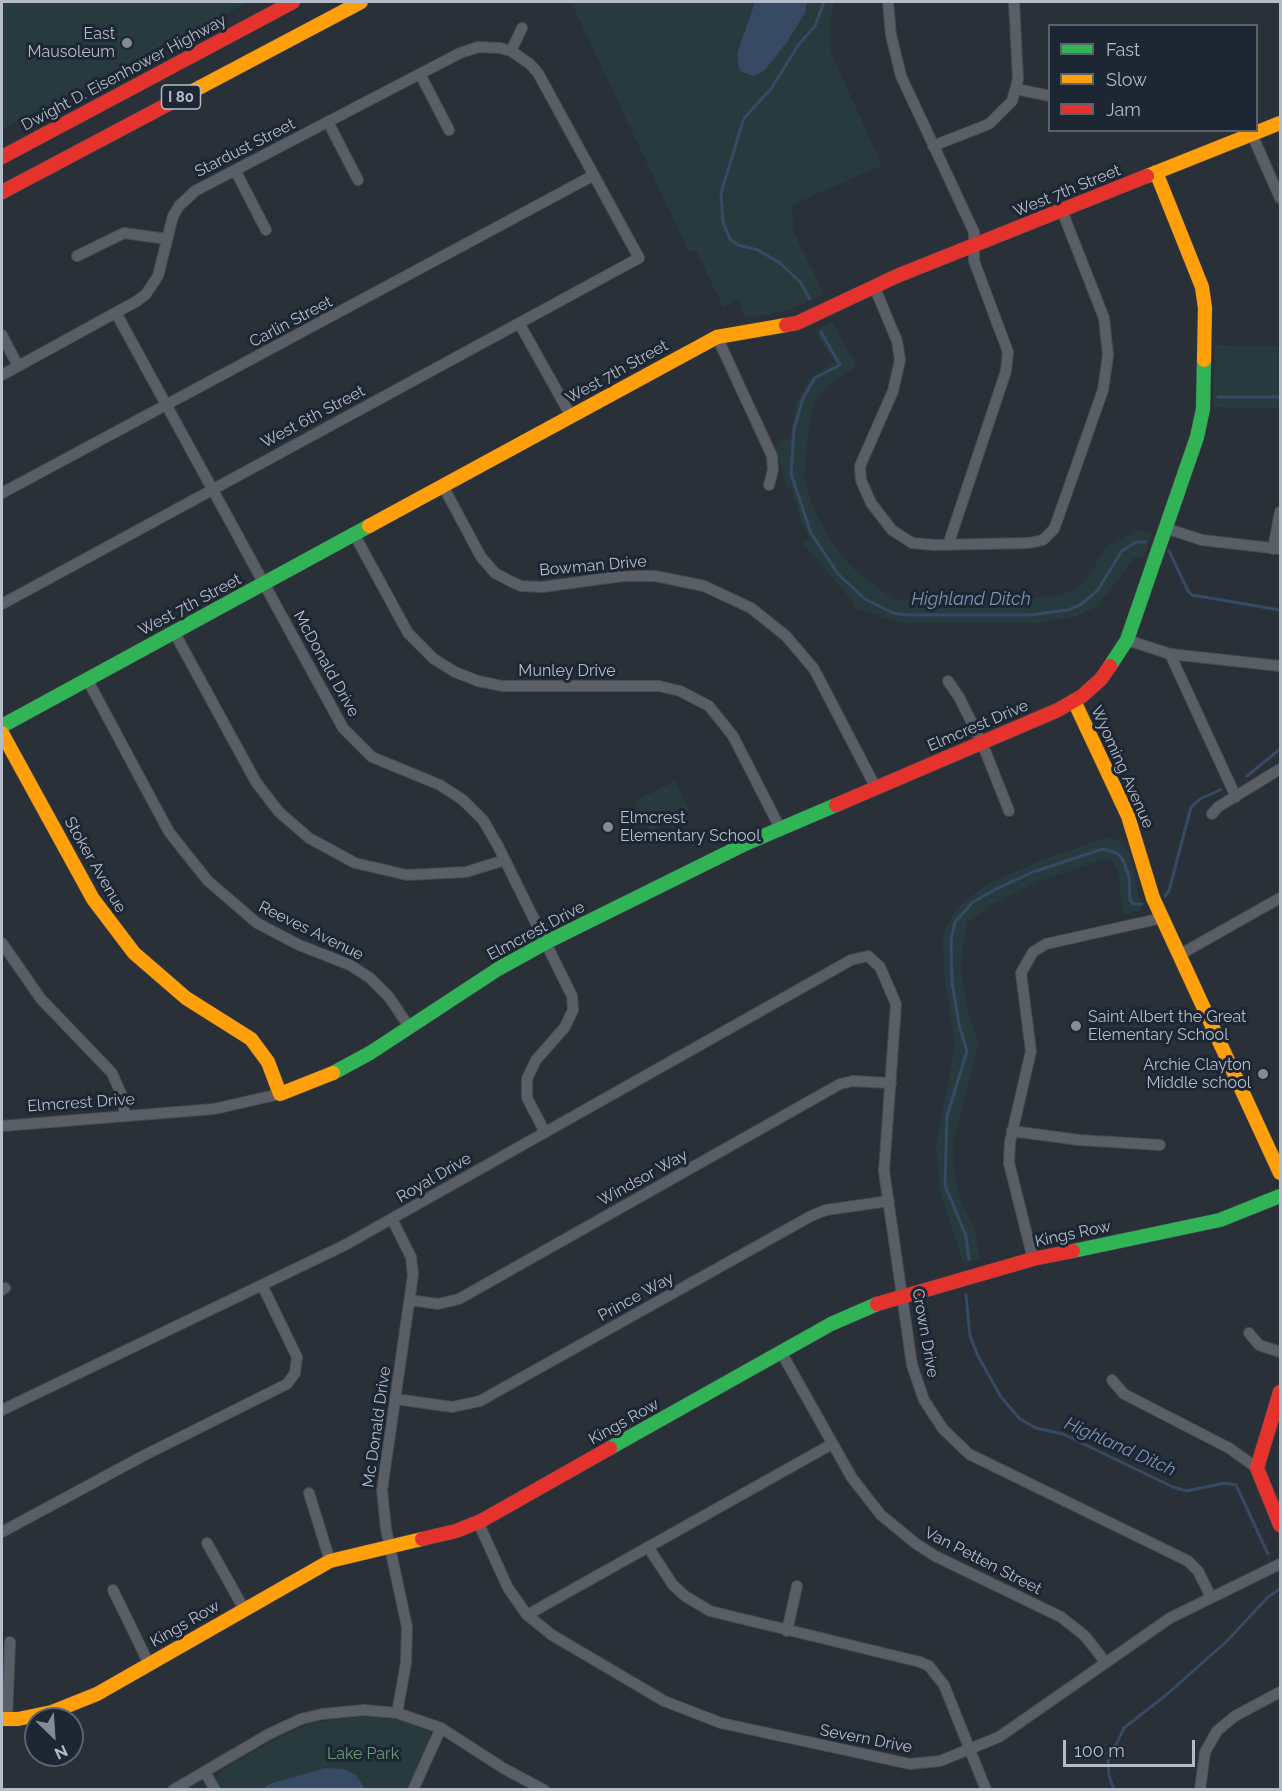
<!DOCTYPE html>
<html>
<head>
<meta charset="utf-8">
<style>
  body { margin:0 }
  #map { position:relative; width:1282px; height:1791px; overflow:hidden; background:#2a3038; font-family:Raleway,sans-serif }
  canvas { display:block }
  .frame { position:absolute; inset:0; border:3px solid #b4bcc9; pointer-events:none }
  .legend { position:absolute; left:1048px; top:24px; width:210px; height:108px; box-sizing:border-box; background:#1d2633; border:2px solid #59626f; margin:0; padding:8px 10px; list-style:none; font-size:18px; color:#b4bcc9 }
  .legend li { display:flex; align-items:center; gap:12px; height:30px }
  .legend b { width:30px; border:2px solid #59626f }
  .north { position:absolute; left:24px; top:1707px; width:60px; height:60px; box-sizing:border-box; background:#1d2633; border:2px solid #59626f; border-radius:50%; rotate:155deg; font-size:16px; font-weight:700; line-height:24px; text-align:center; color:#b4bcc9 }
  .north::after { content:''; display:block; margin:auto; width:21px; height:27px; background:#848b96; clip-path:polygon(50% 0,100% 100%,50% 72%,0 100%) }
  .scale { position:absolute; left:1063px; top:1740px; width:132px; height:27px; box-sizing:border-box; border:3px solid #b4bcc9; border-top:0; padding-left:8px; font-size:18px; line-height:21px; white-space:nowrap; color:#b4bcc9; -webkit-text-stroke:4px #1d2633; paint-order:stroke }
</style>
</head>
<body>
<div id="map">
<canvas width="1282" height="1791"></canvas>
<div class="frame"></div>
<ul class="legend">
<li><b style="height:8px;background:#30b455"></b>Fast</li>
<li><b style="height:8px;background:#ff9f0a"></b>Slow</li>
<li><b style="height:8px;background:#e5322d"></b>Jam</li>
</ul>
<div class="north">N</div>
<div class="scale">100 m</div>
</div>
<script>
const ctx = document.querySelector('canvas').getContext('2d');
ctx.lineJoin = 'round';
function paint(path, color) {
  ctx.fillStyle = color;
  ctx.fill(path, 'evenodd');
}
function toPath(rows) {
  const path = new Path2D();
  for (const r of rows) {
    path.moveTo(r[0], r[1]);
    for (let i = 2; i < r.length; i += 2) path.lineTo(r[i], r[i + 1]);
  }
  return path;
}
function stroke(path, color, width, dash) {
  ctx.strokeStyle = color;
  ctx.lineWidth = width;
  ctx.lineCap = dash ? 'butt' : 'round';
  ctx.setLineDash(dash || []);
  ctx.stroke(path);
}
function label(font, color, halo, rows, align = 'center') {
  ctx.font = font + ' Raleway,sans-serif';
  ctx.lineWidth = 6;
  ctx.setLineDash([]);
  ctx.textBaseline = 'middle';
  ctx.strokeStyle = halo;
  ctx.fillStyle = color;
  for (const [text, x, y, turn = 0] of rows) {
    ctx.save();
    ctx.translate(x, y);
    ctx.rotate((+turn || 0) * Math.PI / 180);
    ctx.textAlign = isNaN(turn) ? turn : align;
    if (halo) ctx.strokeText(text, 0, 0);
    ctx.fillText(text, 0, 0);
    ctx.restore();
  }
}
paint(toPath([
  [2,2,249,2,2,129],
  [571,2,755,2,737,53,739,68,747,75,765,70,805,13,807,2,834,2,830,23,831,53,882,165,792,205,794,233,824,294,789,310,759,316,746,318,738,300,723,307,696,250,689,252],
  [832,322,857,366,829,385,816,400,810,419,804,477,813,507,832,542,850,566,883,592,896,599,925,602,1058,596,1072,591,1085,581,1107,546,1138,530,1152,534,1144,557,1134,558,1098,606,1077,616,1036,623,902,623,855,608,852,601,803,543,810,539,802,523,791,487,787,488,775,445,790,437,797,401,812,376,834,362,815,331],
  [1215,345,1280,346,1280,409,1213,407],
  [675,781,690,810,650,831,635,801],
  [1111,838,1120,842,1129,851,1142,910,1123,915,1118,871,1113,862,1107,858,1042,880,987,907,967,924,961,963,963,985,968,1015,979,1043,953,1143,953,1166,960,1199,975,1230,980,1259,963,1263,940,1192,936,1145,955,1047,945,980,942,936,956,908,986,885,1039,861,1102,839],
  [365,1716,400,1720,430,1732,431,1740,407,1789,222,1789,218,1781,217,1776,223,1769,288,1733,313,1723]
]), '#273a3e');
paint(toPath([
  [755,2,807,2,805,13,787,42,765,70,753,76,742,72,739,68,737,53],
  [326,1768,343,1769,356,1775,365,1789,262,1789,272,1783]
]), '#384963');
stroke(toPath([
  [810,299,800,282,780,263,758,250,738,245,730,239,723,222,721,193,744,118,771,89,799,44,815,26,824,2],
  [821,332,840,365,815,378,803,398,794,429,791,474,811,533,838,574,865,599,893,613,907,615,1030,615,1068,610,1080,605,1097,591,1122,551,1136,542,1145,542],
  [1218,397,1280,397],
  [1169,551,1188,591,1192,595,1280,610],
  [1247,776,1280,749],
  [1165,896,1169,891,1191,807,1200,799,1220,790],
  [969,1259,966,1236,945,1185,947,1116,967,1051,959,1025,952,982,951,940,955,922,973,902,996,889,1033,872,1103,849,1117,853,1123,860,1129,877,1130,900,1133,904,1142,904],
  [966,1295,970,1336,978,1356,1001,1397,1020,1419,1036,1428,1063,1434,1173,1487,1186,1491,1225,1483,1236,1485,1268,1554],
  [1280,1579,1280,1580],
  [1114,1790,1109,1776,1108,1761,1124,1728,1166,1695,1227,1641,1268,1597,1280,1589]
]), '#384963', 3);
const street = toPath([
  [888,2,891,35,901,76,974,232,974,261,1008,352,1006,371,948,545],
  [511,51,522,28],
  [420,74,449,130],
  [1016,89,1050,96],
  [328,122,358,180],
  [1250,130,1280,198],
  [933,146,989,124,1012,101,1018,79,1014,2],
  [235,170,266,230],
  [77,256,124,233,167,239],
  [874,286,897,341,900,360,893,391,860,466,861,480,871,503,892,530,912,543,934,545,1029,543,1043,540,1054,529,1057,521,1103,390,1108,355,1104,318,1062,211],
  [116,313,343,728,372,757,440,785,463,800,483,820,497,844,572,996,573,1010,565,1027,536,1060,527,1079,527,1098,545,1132],
  [519,323,571,416],
  [2,335,18,366],
  [717,337,772,456,773,470,769,485],
  [2,375,137,301,146,294,158,276,173,216,179,206,195,191,460,53,478,47,500,48,511,51,530,64,538,73,639,258,2,604],
  [443,486,481,557,495,573,512,582,521,586,542,587,623,576,655,576,704,586,751,608,786,636,814,669,876,788],
  [2,493,594,175],
  [1165,528,1202,540,1280,549],
  [354,534,408,633,434,659,455,672,478,681,502,686,659,686,680,691,709,706,733,736,780,828],
  [1273,549,1280,512],
  [174,632,256,782,279,812,309,838,355,863,407,875,466,872,505,860],
  [1127,640,1170,654,1280,666],
  [1170,654,1236,797],
  [87,679,169,832,208,881,257,923,299,945,350,965,370,978,389,997,409,1027],
  [948,681,959,697,982,743,1009,811],
  [1212,814,1218,807,1280,769],
  [2,943,41,999,112,1073,122,1096,125,1116],
  [1179,955,1280,898],
  [2,1126,214,1109,280,1094],
  [1012,1131,1079,1140,1160,1145],
  [392,1219,411,1257,413,1275,382,1490,386,1529,407,1627,406,1663,397,1713],
  [1033,1259,1009,1163,1010,1142,1031,1051,1021,973,1033,952,1046,944,1162,918],
  [2,1290,5,1288],
  [410,1300,438,1304,459,1299,840,1084,853,1081,891,1083],
  [1249,1333,1259,1345,1280,1352],
  [781,1352,852,1478,881,1515,915,1543,935,1556,1061,1617,1085,1636,1106,1663],
  [1112,1380,1124,1394,1229,1448,1257,1468],
  [396,1399,452,1407,480,1401,811,1216,826,1210,889,1201],
  [2,1410,345,1245,851,960,868,956,880,967,896,1004,884,1171,912,1365,924,1400,943,1429,969,1454,1188,1561,1198,1571,1211,1597],
  [309,1493,330,1561],
  [478,1522,508,1588,527,1615,552,1635,664,1701,721,1723,910,1764,940,1761,999,1737,1170,1618,1280,1564],
  [2,1532,143,1456,287,1384,295,1373,297,1357,262,1285],
  [207,1543,244,1609],
  [648,1547,673,1585,685,1596,710,1611,920,1662,929,1666,944,1685,986,1790],
  [113,1590,149,1664],
  [527,1615,832,1444],
  [787,1631,797,1586],
  [7,1719,10,1642],
  [205,1772,215,1790],
  [173,1790,269,1734,301,1719,322,1714,364,1710,397,1713,441,1728,503,1768,544,1790],
  [413,1790,441,1728],
  [1200,1790,1205,1752,1217,1731,1235,1716,1280,1692]
]);
const fast = toPath([
  [1110,666,1127,640,1197,437,1203,409,1204,360],
  [2,726,369,526],
  [333,1073,370,1053,498,969,547,942,747,843,836,805],
  [1073,1251,1220,1220,1280,1196],
  [610,1448,831,1324,877,1304]
]);
const slow = toPath([
  [174,101,361,2],
  [1156,172,1202,287,1205,308,1204,360],
  [1147,176,1280,123],
  [369,526,717,337,786,325],
  [1074,701,1128,816,1153,898,1280,1173],
  [2,733,93,899,134,953,186,998,251,1039,268,1062,280,1094,333,1073],
  [2,1719,18,1719,52,1712,97,1694,330,1561,422,1539]
]);
const jam = toPath([
  [2,157,293,2],
  [2,192,174,101],
  [786,325,797,323,897,276,1147,176],
  [836,805,1058,710,1082,696,1101,679,1110,666],
  [877,1304,1033,1259,1073,1251],
  [1280,1392,1257,1468,1280,1525],
  [422,1539,456,1531,481,1521,610,1448]
]);
stroke(street, '#484c53', 12);
stroke(fast, '#484c53', 15);
stroke(slow, '#484c53', 15);
stroke(jam, '#484c53', 15);
stroke(street, '#5a5e66', 10);
stroke(fast, '#30b455', 14);
stroke(slow, '#ff9f0a', 14);
stroke(jam, '#e5322d', 14);
for (const [x, y, r, color] of [
  [127,43,6,"#848b96"],
  [608,827,6,"#848b96"],
  [1076,1026,6,"#848b96"],
  [1263,1074,6,"#848b96"]
]) {
  const dot = new Path2D();
  dot.arc(x, y, r, 0, 2 * Math.PI);
  ctx.fillStyle = color;
  ctx.fill(dot);
  stroke(dot, '#1d2633', 2);
}
for (const [x, y, w] of [
  [181,97,39]
]) {
  const box = new Path2D();
  box.roundRect(x - w / 2, y - 12, w, 24, 4.5);
  ctx.fillStyle = '#1d2633';
  ctx.fill(box);
  stroke(box, '#b4bcc9', 1.5);
}
label('bold 15px', '#b4bcc9', null, [
  ["I 80",181,97]
]);
label('16px', '#b4bcc9', '#1d2633', [
  ["East",115,34],
  ["Mausoleum",115,52],
  ["Elmcrest",620,818,"left"],
  ["Elementary School",620,836,"left"],
  ["Saint Albert the Great",1088,1017,"left"],
  ["Elementary School",1088,1035,"left"],
  ["Archie Clayton",1251,1065],
  ["Middle school",1251,1083]
], 'right');
label('16px', '#b4bcc9', '#1d2633', [
  ["Dwight D. Eisenhower Highway",124,73,-28],
  ["Stardust Street",245,148,-27],
  ["West 7th Street",1067,191,-22],
  ["Carlin Street",291,322,-28],
  ["West 7th Street",617,372,-29],
  ["West 6th Street",313,417,-28],
  ["Bowman Drive",593,566,-5],
  ["West 7th Street",190,605,-28],
  ["McDonald Drive",326,664,61],
  ["Munley Drive",567,671],
  ["Elmcrest Drive",978,726,-23],
  ["Wyoming Avenue",1122,767,66],
  ["Stoker Avenue",95,865,60],
  ["Reeves Avenue",311,931,26],
  ["Elmcrest Drive",536,931,-28],
  ["Elmcrest Drive",81,1103,-4],
  ["Royal Drive",434,1178,-30],
  ["Windsor Way",643,1178,-29],
  ["Kings Row",1073,1234,-12],
  ["Prince Way",636,1297,-29],
  ["Crown Drive",925,1333,80],
  ["Kings Row",624,1422,-29],
  ["Mc Donald Drive",377,1427,-82],
  ["Van Petten Street",983,1561,27],
  ["Kings Row",185,1624,-30],
  ["Severn Drive",866,1739,11]
]);
label('16px', '#6b9a76', '#1d2633', [
  ["Lake Park",363,1754]
]);
label('italic 18px', '#7c92b1', '#1d2633', [
  ["Highland Ditch",971,600],
  ["Highland Ditch",1120,1447,24]
]);
</script>
</body>
</html>
